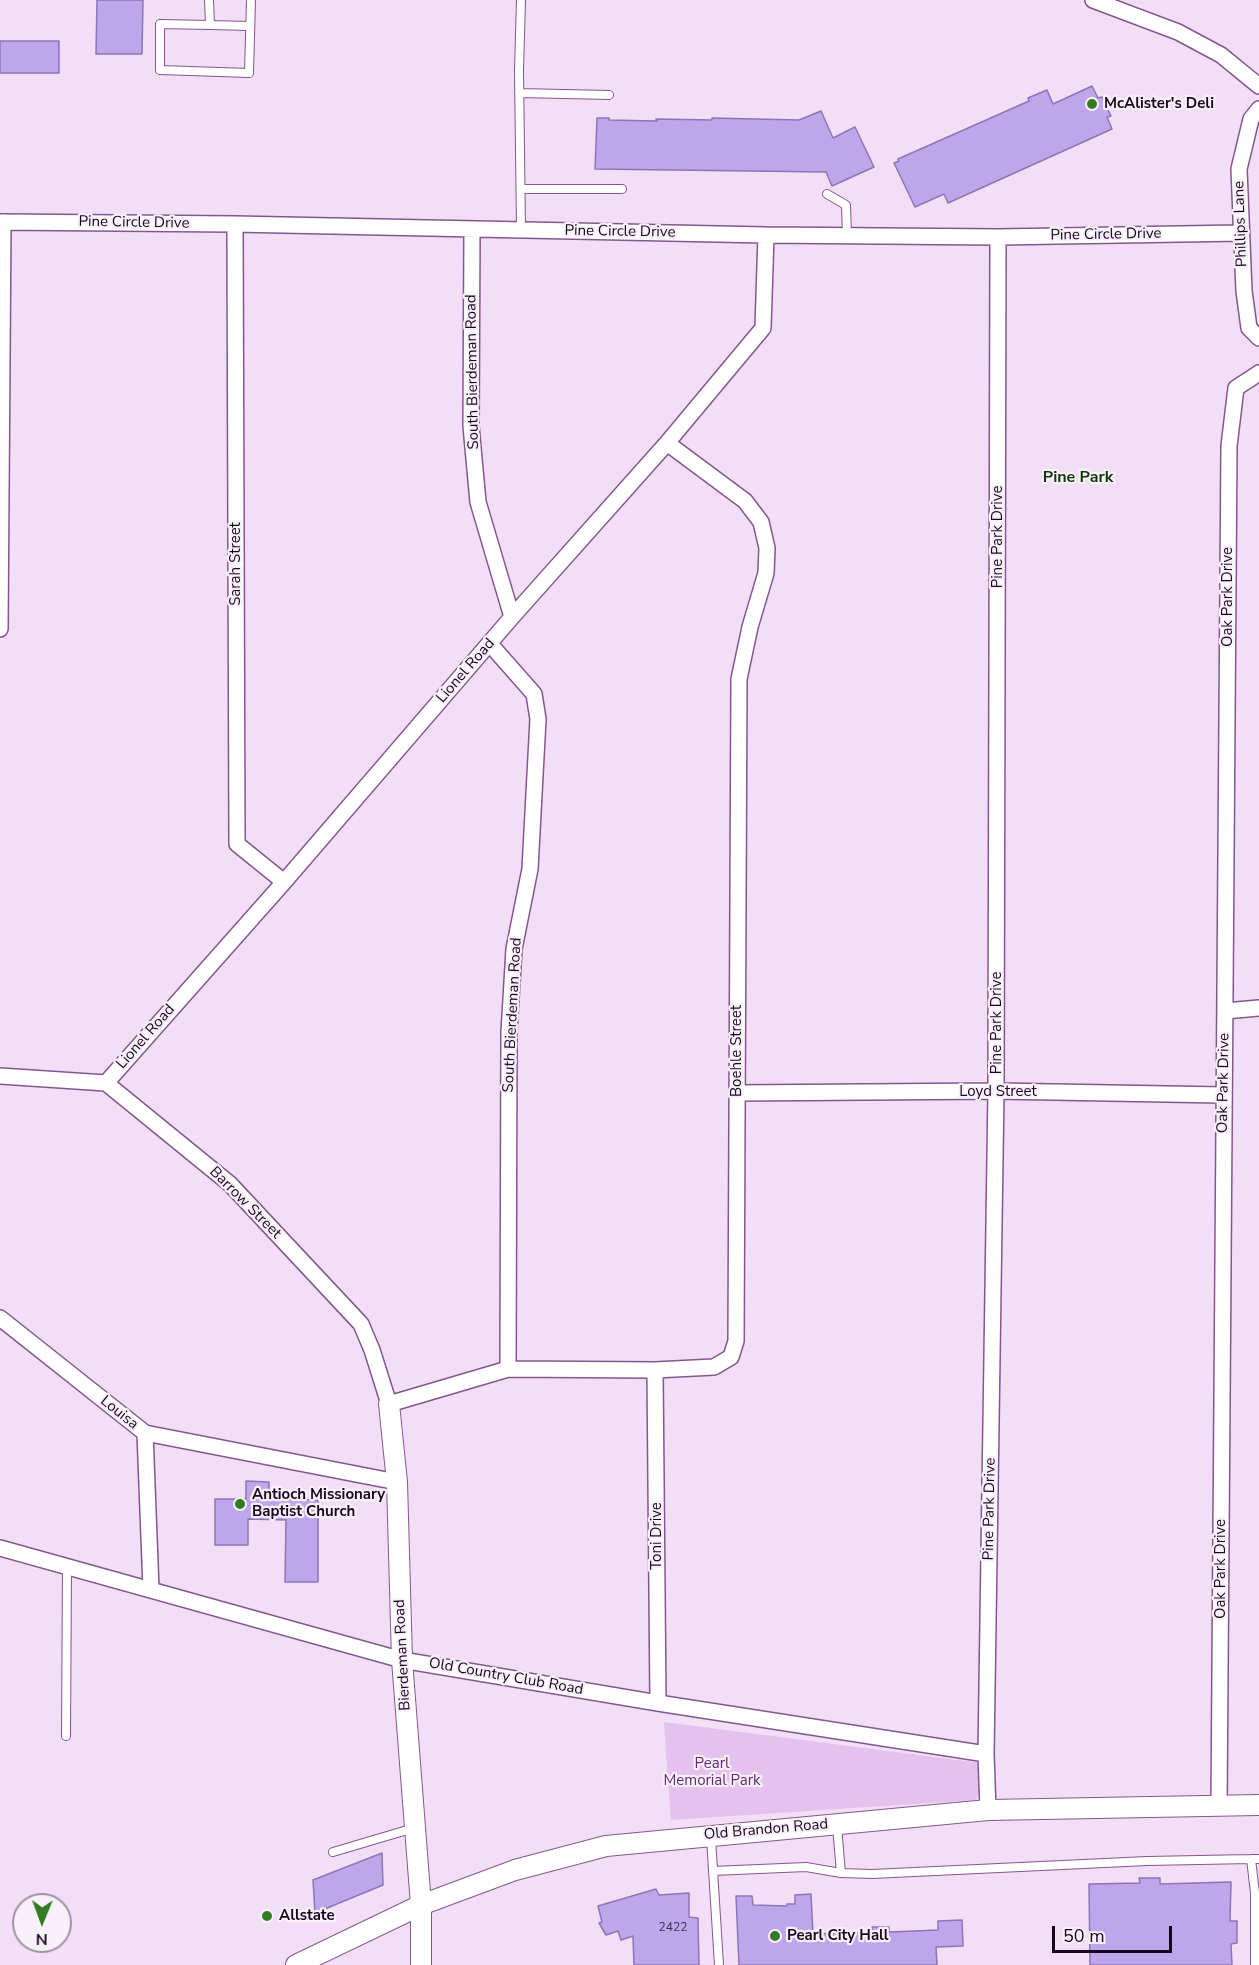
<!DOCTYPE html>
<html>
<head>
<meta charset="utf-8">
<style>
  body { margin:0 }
  #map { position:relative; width:1259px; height:1965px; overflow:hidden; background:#f3def7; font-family:"Nunito Sans",sans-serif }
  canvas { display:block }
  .north { position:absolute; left:12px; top:1893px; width:60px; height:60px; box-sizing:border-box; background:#faf0fc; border:2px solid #9f92a2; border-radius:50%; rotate:181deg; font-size:16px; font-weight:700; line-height:24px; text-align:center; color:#17061b }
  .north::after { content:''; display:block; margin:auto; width:21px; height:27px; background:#347c21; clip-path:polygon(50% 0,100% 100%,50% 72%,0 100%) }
  .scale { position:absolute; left:1052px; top:1926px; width:120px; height:27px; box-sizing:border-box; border:3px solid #17061b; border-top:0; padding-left:8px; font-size:18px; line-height:21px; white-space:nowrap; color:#17061b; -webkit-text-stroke:4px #faf0fc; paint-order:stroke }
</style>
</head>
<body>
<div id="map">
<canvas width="1259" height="1965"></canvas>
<div class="north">N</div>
<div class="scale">50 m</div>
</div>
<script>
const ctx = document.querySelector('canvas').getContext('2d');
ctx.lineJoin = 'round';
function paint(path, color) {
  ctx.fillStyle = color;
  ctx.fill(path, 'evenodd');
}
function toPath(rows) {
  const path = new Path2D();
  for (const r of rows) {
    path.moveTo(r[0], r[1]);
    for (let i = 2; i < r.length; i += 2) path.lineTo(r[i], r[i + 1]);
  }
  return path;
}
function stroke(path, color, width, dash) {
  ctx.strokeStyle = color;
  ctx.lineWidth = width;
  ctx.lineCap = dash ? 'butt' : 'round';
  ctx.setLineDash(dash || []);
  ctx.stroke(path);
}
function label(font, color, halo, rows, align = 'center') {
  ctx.font = font + ' "Nunito Sans",sans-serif';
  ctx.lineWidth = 4.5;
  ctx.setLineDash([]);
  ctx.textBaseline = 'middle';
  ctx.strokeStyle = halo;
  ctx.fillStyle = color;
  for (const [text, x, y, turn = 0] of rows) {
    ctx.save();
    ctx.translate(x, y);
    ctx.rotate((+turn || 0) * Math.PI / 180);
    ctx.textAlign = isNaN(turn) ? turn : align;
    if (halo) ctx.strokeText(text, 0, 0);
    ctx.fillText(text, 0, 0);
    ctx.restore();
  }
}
paint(toPath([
  [664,1722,980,1763,983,1785,976,1800,671,1820]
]), '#e5c1ed');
const building = toPath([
  [97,0,143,0,142,54,96,54,97,0],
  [0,41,59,41,59,73,0,73,0,41],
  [1092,86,1098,98,1102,97,1111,116,1107,117,1112,129,948,203,944,194,915,207,894,163,899,161,898,159,1029,101,1028,98,1047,90,1053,104,1092,86],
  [821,111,833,138,855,127,874,167,832,186,826,172,595,169,597,118,609,118,609,120,657,121,656,119,712,120,712,118,799,120,821,111],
  [246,1481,269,1482,269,1499,318,1500,318,1582,285,1582,286,1520,248,1519,248,1545,215,1545,215,1499,246,1499,246,1481],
  [382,1853,383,1885,315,1913,313,1880,382,1853],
  [1139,1878,1160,1878,1160,1884,1231,1882,1230,1921,1237,1921,1237,1943,1231,1944,1232,1965,1090,1965,1089,1884,1140,1883,1139,1878],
  [656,1889,659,1895,689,1893,689,1917,698,1918,699,1965,634,1965,633,1936,621,1940,618,1931,606,1935,599,1923,602,1922,598,1906,656,1889],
  [811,1894,813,1934,872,1932,872,1927,889,1927,889,1932,938,1930,938,1921,962,1920,963,1946,936,1947,937,1965,739,1965,736,1896,752,1896,753,1905,787,1906,787,1904,795,1904,795,1895,811,1894]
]);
paint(building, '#bea6eb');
stroke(building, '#8d76b6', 1.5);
const service = toPath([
  [209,0,210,25,160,24,160,70,249,73,251,0],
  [521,0,519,70,521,230],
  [210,25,250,26],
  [519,93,609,95],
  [521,189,622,189],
  [827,194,846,205,847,236],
  [66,1736,67,1566],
  [837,1826,841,1873,872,1874,1147,1861,1251,1859],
  [711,1838,719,1965],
  [333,1852,414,1828],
  [713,1871,806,1867,841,1873],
  [1255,1965,1255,1893,1251,1859,1259,1859]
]);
const minor = toPath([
  [1093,0,1178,32,1221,55,1259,86],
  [1259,109,1251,119,1239,169,1244,291,1249,328,1259,338],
  [0,222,235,224,766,235,998,237,1241,233],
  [235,224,237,844,284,882],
  [472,229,471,426,478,502,512,617],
  [0,629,3,222],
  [490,644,534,694,538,719,530,869,514,949,509,1032,508,1369],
  [1225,1011,1259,1008],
  [0,1076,106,1083,230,1184,361,1324,372,1350,389,1404,508,1369,655,1370,714,1367,731,1357,736,1341,739,679,750,627,766,573,767,548,761,522,745,501,667,443],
  [106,1083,284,882,512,617,667,443,763,328,766,235],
  [737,1093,996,1091,1223,1095],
  [0,1318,145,1433,397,1482],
  [655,1370,658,1703],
  [145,1433,151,1589],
  [0,1548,402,1660,658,1703,986,1754],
  [1219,1806,1229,446,1236,388,1259,373],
  [988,1810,986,1754,996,1091,998,237]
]);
const tertiary = toPath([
  [389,1404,397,1482,402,1660,421,1905,421,1965],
  [296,1965,421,1905,515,1870,606,1846,988,1810,1259,1805]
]);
stroke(service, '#83578e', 10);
stroke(minor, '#83578e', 18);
stroke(tertiary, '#83578e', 22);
stroke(service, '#fff', 8);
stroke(minor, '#fff', 15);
stroke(tertiary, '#fff', 20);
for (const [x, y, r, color] of [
  [1092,104,6,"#347c21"],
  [240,1504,6,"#347c21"],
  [267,1916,6,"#347c21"],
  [775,1936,6,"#347c21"]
]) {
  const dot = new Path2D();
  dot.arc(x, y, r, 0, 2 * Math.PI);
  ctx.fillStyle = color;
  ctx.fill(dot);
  stroke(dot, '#faf0fc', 2);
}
label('12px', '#412e4f', null, [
  ["2422",673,1928]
]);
label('bold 15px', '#17061b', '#faf0fc', [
  ["McAlister's Deli",1104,104],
  ["Antioch Missionary",252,1495],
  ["Baptist Church",252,1512],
  ["Allstate",279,1916],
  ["Pearl City Hall",787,1936]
], 'left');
label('15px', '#17061b', '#faf0fc', [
  ["Pine Circle Drive",134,223,1],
  ["Phillips Lane",1241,224,-92],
  ["Pine Circle Drive",620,232,1],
  ["Pine Circle Drive",1106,235,-1],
  ["South Bierdeman Road",473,372,-91],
  ["Pine Park Drive",998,537,-90],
  ["Sarah Street",236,564,-90],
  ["Oak Park Drive",1228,597,-90],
  ["Lionel Road",466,671,-49],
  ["South Bierdeman Road",513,1015,-87],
  ["Pine Park Drive",997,1023,-90],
  ["Lionel Road",146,1037,-49],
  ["Boehle Street",737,1051,-90],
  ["Oak Park Drive",1224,1083,-89],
  ["Loyd Street",998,1092],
  ["Barrow Street",245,1203,45],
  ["Louisa",119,1413,39],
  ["Pine Park Drive",990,1509,-89],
  ["Toni Drive",657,1536,-90],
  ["Oak Park Drive",1221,1569,-90],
  ["Bierdeman Road",403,1655,-93],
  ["Old Country Club Road",506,1677,10],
  ["Old Brandon Road",766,1830,-5]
]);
label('15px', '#632a70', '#faf0fc', [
  ["Pearl",712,1764],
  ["Memorial Park",712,1781]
]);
label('bold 16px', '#083900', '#faf0fc', [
  ["Pine Park",1078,478]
]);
</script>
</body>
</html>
